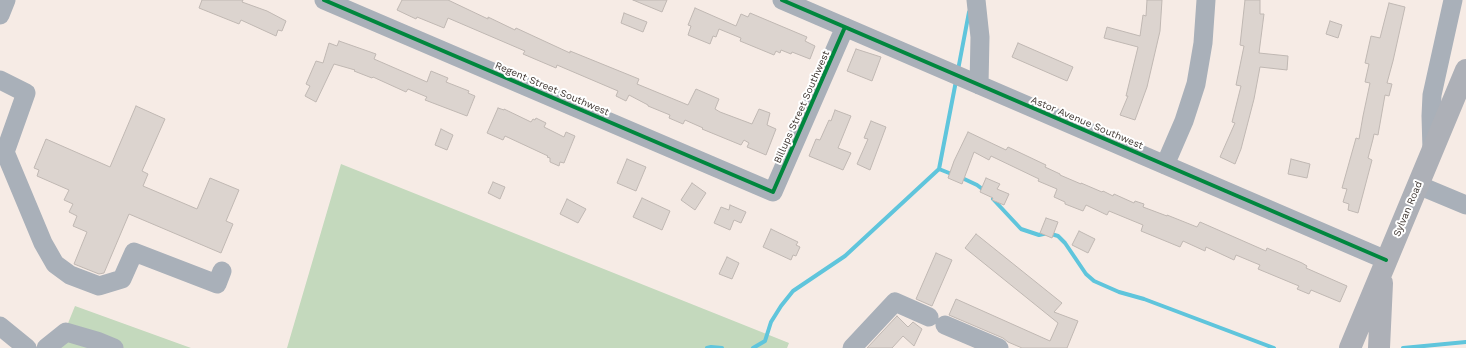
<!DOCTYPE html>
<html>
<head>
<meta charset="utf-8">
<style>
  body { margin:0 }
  canvas { display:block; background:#f6ebe5 }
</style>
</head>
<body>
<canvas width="1466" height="348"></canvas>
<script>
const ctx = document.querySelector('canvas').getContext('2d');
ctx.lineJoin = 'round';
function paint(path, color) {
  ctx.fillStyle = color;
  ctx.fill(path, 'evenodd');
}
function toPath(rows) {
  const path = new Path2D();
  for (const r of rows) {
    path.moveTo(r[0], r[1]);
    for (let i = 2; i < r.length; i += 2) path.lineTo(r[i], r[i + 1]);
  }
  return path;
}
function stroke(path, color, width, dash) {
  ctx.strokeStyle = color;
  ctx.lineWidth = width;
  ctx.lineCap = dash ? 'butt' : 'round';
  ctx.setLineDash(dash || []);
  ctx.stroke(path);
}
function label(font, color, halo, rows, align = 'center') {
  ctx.font = font + ' "Work Sans",sans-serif';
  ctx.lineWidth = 4;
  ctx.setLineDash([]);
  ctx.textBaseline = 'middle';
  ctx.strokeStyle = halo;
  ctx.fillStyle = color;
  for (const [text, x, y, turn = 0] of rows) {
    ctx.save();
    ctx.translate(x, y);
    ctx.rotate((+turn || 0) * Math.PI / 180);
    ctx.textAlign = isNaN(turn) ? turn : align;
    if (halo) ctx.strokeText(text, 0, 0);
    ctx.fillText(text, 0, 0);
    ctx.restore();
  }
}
paint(toPath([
  [341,164,789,343,787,348,287,348],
  [75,306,191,348,58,348]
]), '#c4d9bd');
stroke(toPath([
  [958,70,969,12],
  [939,169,954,175],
  [960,177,977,185,985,191],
  [993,199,1021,229,1039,235,1048,233,1058,236,1065,243,1086,274,1094,281,1119,292,1144,299,1274,348],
  [707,348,711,347,722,348],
  [753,348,765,341,771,322,781,306,793,291,845,256,939,169,956,81],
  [1403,348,1466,342]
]), '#5fc5dc', 4);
const building = toPath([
  [202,0,243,0,242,2,267,11,286,21,282,31,278,30,276,36,241,20,239,24,199,8,202,0],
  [402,0,448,0,488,19,488,17,515,30,516,28,570,53,570,51,639,79,637,84,688,105,696,89,719,99,715,109,720,112,752,124,759,109,770,113,767,125,776,129,766,155,747,147,749,143,744,140,741,145,702,129,703,128,685,120,683,124,669,118,670,115,648,106,648,105,629,95,626,101,616,96,618,91,557,65,556,68,523,54,525,51,448,18,444,28,417,17,416,19,397,10,402,0],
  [633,0,667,0,662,12,633,0],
  [1147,0,1162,0,1160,31,1147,87,1135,120,1120,115,1128,96,1126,96,1138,47,1104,38,1107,27,1140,36,1143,15,1146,16,1147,0],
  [1245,0,1260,0,1260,14,1264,14,1259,53,1288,56,1287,70,1260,67,1254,99,1241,149,1235,164,1220,157,1235,123,1232,122,1241,86,1236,85,1244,46,1240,45,1245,0],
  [1389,3,1405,7,1393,61,1387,83,1392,84,1389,96,1385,95,1378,135,1374,134,1373,139,1368,158,1372,160,1358,213,1348,210,1349,204,1343,202,1347,189,1342,188,1356,138,1359,139,1363,116,1370,83,1365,82,1369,64,1365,63,1371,36,1380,38,1389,3],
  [695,8,736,26,741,14,748,17,750,13,807,37,805,41,815,46,810,59,792,52,791,54,781,50,780,53,776,51,774,55,740,41,741,38,719,29,716,37,713,36,710,44,688,35,691,26,688,25,695,8],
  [624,13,647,22,643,32,621,23,624,13],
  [1330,21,1342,25,1338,38,1326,34,1330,21],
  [339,41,376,54,374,59,427,82,431,71,448,78,446,82,469,91,468,93,475,96,467,116,425,100,427,97,408,89,406,92,373,77,372,78,354,71,355,70,334,64,316,102,305,96,310,86,306,84,316,61,323,63,329,43,337,46,339,41],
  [1018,43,1073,67,1067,81,1012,57,1018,43],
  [856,49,881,57,872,81,847,71,856,49],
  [136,106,165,119,142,171,148,174,143,186,197,209,210,178,239,190,226,221,233,224,221,253,129,214,104,273,99,274,74,264,87,232,73,226,77,216,69,212,73,204,64,200,69,190,37,176,39,170,34,168,46,139,110,167,136,106],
  [498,108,504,110,504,109,531,122,533,119,535,120,536,118,546,123,544,127,564,137,566,132,575,136,564,163,560,162,559,166,550,162,550,158,547,157,548,156,505,136,503,140,487,133,498,108],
  [835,110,851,116,838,148,851,153,843,170,809,156,816,139,820,140,829,120,831,121,835,110],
  [871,121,886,127,870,170,857,164,868,139,864,138,871,121],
  [441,129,453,135,447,150,435,145,441,129],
  [968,132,1006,150,1008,147,1046,165,1045,167,1060,174,1060,175,1081,184,1081,183,1102,192,1103,191,1113,196,1114,194,1134,203,1135,201,1144,204,1143,207,1167,216,1167,215,1197,227,1200,222,1266,251,1267,248,1302,263,1307,266,1306,268,1347,286,1340,302,1311,290,1309,294,1297,289,1299,286,1258,269,1260,265,1236,255,1234,260,1206,247,1205,251,1183,241,1180,247,1141,231,1143,225,1109,211,1107,215,1086,205,1083,211,1065,204,1065,202,1054,197,1057,189,1038,181,1039,179,991,156,989,160,974,152,962,184,948,178,954,161,968,132],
  [627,159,646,167,636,191,617,183,627,159],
  [1291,159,1310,164,1307,178,1288,174,1291,159],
  [986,178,1000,184,997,189,1009,194,1004,205,992,200,993,198,980,192,986,178],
  [493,182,505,187,500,199,488,193,493,182],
  [692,183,706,193,695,210,681,200,692,183],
  [642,198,670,211,662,230,633,217,642,198],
  [567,199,586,209,578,223,560,214,567,199],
  [730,205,746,212,741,223,734,220,730,230,714,223,721,207,729,210,730,205],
  [1046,218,1058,222,1052,238,1040,233,1046,218],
  [771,229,798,242,796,245,800,247,796,256,793,255,791,260,763,247,771,229],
  [1079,231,1095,239,1088,253,1072,245,1079,231],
  [976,234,1062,303,1054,312,1078,321,1067,348,1022,348,1008,342,1003,338,949,315,956,299,1050,341,1058,323,965,248,976,234],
  [936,253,952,260,932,306,916,299,936,253],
  [727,257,739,263,732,279,719,274,727,257],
  [897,316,908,327,913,322,922,329,914,346,903,336,892,348,867,348,897,316]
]);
paint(building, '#dcd4cf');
stroke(building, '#c0b8b3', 1);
stroke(toPath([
  [324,0,773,192,845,27],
  [782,0,1386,260],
  [976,0,980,37,979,85],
  [0,15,6,0],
  [0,80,26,93,5,152,43,243,55,264,70,275,99,286,122,279,134,252,217,284,222,271],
  [1432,150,1431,116,1432,95,1453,0],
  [1165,165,1184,121,1196,84,1203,43,1206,0],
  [1418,185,1466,205],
  [945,325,999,348],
  [0,326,27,348],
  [46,348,66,332,97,341,114,348],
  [852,348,895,302,929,317]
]), '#a9b0b9', 19);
stroke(toPath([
  [1350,348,1466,70],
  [1379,348,1382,283]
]), '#adb0b7', 22);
stroke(toPath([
  [324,0,773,192,845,27],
  [782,0,1386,260]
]), '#00873e', 4);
label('10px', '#3f3732', '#fff', [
  ["Regent Street Southwest",552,89,23],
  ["Billups Street Southwest",802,107,-66],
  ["Astor Avenue Southwest",1087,123,23],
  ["Sylvan Road",1408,209,-67]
]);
</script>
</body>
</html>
